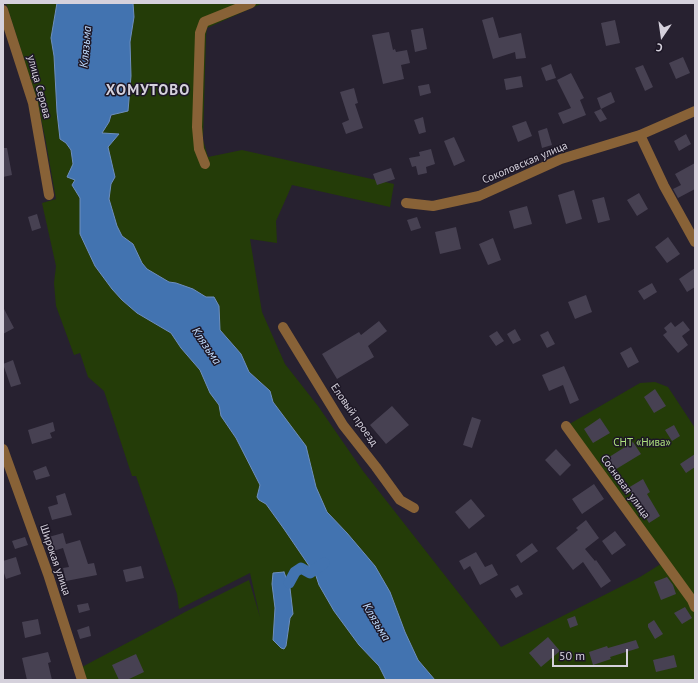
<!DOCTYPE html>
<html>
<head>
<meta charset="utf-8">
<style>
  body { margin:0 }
  #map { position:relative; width:698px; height:683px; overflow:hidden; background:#272130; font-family:"PT Sans",sans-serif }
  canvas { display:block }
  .frame { position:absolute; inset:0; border:4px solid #d5d1dc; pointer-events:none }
  .north { position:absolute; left:642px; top:16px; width:40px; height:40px; -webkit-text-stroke:3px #1d1726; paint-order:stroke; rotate:193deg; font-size:11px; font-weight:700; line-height:16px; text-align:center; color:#d5d1dc }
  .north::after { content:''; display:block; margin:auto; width:14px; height:18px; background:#d5d1dc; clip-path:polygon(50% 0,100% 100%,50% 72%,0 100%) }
  .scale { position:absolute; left:552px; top:649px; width:76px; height:18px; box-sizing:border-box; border:2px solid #d5d1dc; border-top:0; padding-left:5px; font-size:12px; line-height:14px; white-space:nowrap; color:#d5d1dc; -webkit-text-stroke:3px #1d1726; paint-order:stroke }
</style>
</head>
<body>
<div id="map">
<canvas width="698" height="683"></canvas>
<div class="frame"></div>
<div class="north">С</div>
<div class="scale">50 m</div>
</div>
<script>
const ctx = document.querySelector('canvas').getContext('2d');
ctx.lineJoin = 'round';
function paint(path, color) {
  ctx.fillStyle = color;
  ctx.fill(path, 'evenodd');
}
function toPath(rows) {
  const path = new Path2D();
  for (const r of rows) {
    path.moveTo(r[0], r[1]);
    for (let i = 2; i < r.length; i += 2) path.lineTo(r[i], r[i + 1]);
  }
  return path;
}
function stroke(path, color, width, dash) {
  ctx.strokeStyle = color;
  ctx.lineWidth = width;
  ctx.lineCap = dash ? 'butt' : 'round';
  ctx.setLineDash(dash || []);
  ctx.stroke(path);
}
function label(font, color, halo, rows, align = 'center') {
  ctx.font = font + ' "PT Sans",sans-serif';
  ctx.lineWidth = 3;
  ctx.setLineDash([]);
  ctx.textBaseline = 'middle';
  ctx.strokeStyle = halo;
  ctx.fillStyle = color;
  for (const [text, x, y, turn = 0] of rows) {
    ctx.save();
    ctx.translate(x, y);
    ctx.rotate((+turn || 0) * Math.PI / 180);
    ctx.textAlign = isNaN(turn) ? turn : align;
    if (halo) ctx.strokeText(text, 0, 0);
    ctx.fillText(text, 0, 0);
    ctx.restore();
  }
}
paint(toPath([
  [6,3,57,3,51,38,54,56,57,112,60,139,66,143,71,150,75,180,72,185,80,198,80,234,95,266,112,289,122,300,137,313,171,333,181,348,200,370,210,393,219,405,221,416,236,438,260,485,259,500,266,504,284,529,316,576,319,585,359,645,379,666,386,680,87,680,82,667,187,611,249,580,260,617,250,573,179,609,177,594,136,476,132,476,104,391,88,377,80,353,74,355,56,306,54,283,56,266,42,203,56,199,45,137,37,100],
  [284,572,289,583,290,618,286,646,273,640,275,607],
  [133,3,263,3,207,28,206,36,203,140,208,157,242,150,394,184,390,207,292,185,276,221,277,243,250,239,262,312,285,364,318,406,363,471,501,647,640,577,664,562,566,426,640,383,655,382,668,387,695,428,695,680,435,680,418,660,405,632,390,592,375,566,347,533,327,512,316,487,305,446,273,402,270,391,249,372,241,354,220,330,219,306,214,297,206,297,193,289,176,283,169,282,147,269,142,263,133,244,122,236,117,226,109,199,111,184,115,177,108,147,118,135,102,133,109,122,131,76,130,42,134,17]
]), '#243c08');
const water = toPath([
  [57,3,133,3,134,17,130,42,131,76,128,111,111,115,109,122,102,133,119,134,108,147,115,177,111,184,109,199,117,226,122,236,133,244,142,263,147,269,169,282,176,283,193,289,206,297,214,297,219,306,220,330,241,354,249,372,270,391,273,402,306,446,316,487,327,512,347,533,375,566,390,592,405,632,418,660,435,680,386,680,379,666,359,645,334,611,319,585,316,576,284,529,266,504,259,500,257,497,260,485,236,438,221,416,219,405,210,393,200,370,181,348,171,333,137,313,122,300,112,289,95,266,80,234,80,198,72,185,75,180,67,177,73,164,71,150,66,143,60,139,57,112,54,56,51,38,57,3],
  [284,572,290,588,293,614,290,618,286,646,284,649,281,648,273,640,275,608,272,584,273,573,284,572]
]);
paint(water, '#4273b0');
stroke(water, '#6e8fbd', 1);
stroke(toPath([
  [289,583,295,572,301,568,310,573,324,563]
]), '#4273b0', 11);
paint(toPath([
  [493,17,499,38,521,33,526,58,516,59,515,52,493,59,482,20],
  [615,20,620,43,606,46,601,23],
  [423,28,427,49,415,52,411,30],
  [389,32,393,50,395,49,396,52,407,50,410,63,401,65,404,79,383,84,372,35],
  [683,57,690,73,676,79,669,63],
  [551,64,556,78,546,81,541,68],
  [643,65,653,87,645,91,635,68],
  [571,73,584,98,580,100,586,115,563,124,558,113,571,108,557,80],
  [521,76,523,87,506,90,504,79],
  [429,84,431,93,420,96,418,86],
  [354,88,358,103,355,104,363,128,346,134,342,123,349,120,340,92],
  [611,92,615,102,601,109,597,98],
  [601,109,607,119,600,122,594,112],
  [423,117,426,132,419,134,414,120],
  [526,121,532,136,518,142,512,126],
  [547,128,552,145,542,148,538,131],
  [686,134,691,144,679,151,674,141],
  [454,137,465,161,454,166,444,141],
  [3,148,7,148,12,175,3,177],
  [431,149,435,164,426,167,427,173,418,175,416,166,412,167,409,158,420,156,419,152],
  [695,163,695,189,678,198,673,189,681,185,675,174],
  [391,168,395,179,377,185,373,174],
  [574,190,582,219,566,224,558,195],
  [639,193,648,209,637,216,627,200],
  [604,197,610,220,598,223,592,200],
  [527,206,532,224,514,229,509,211],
  [37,214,41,228,32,231,28,217],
  [417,217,421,228,411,231,407,220],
  [456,227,461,249,440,254,435,232],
  [668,237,680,254,667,263,655,247],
  [493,238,501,260,488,265,479,244],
  [695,268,695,287,687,292,679,279],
  [652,283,657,292,644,300,638,291],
  [586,295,592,312,575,319,568,302],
  [3,307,14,328,3,334],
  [379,321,387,331,368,346,374,357,337,379,322,354,359,332,361,335],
  [683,321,690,330,682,336,688,345,678,353,663,335,667,332,664,328,671,322,675,327],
  [515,329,521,340,513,344,507,334],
  [497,331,504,341,496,346,489,336],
  [548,331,555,344,547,348,540,335],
  [631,347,639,362,628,368,620,353],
  [13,360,21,384,11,387,3,364],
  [564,366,579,400,570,404,563,385,549,391,542,375],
  [655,389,666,406,654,413,644,397],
  [392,406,409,425,386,444,370,425],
  [472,417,481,420,472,448,463,445],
  [600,418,610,433,593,443,584,429],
  [53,422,55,431,50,433,52,438,32,444,28,430],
  [674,425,680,436,672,441,665,430],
  [633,442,641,454,613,471,606,459],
  [556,449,571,465,560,476,545,460],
  [695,454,695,467,686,473,680,464],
  [46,466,50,476,36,480,33,471],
  [643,479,650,492,647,494,660,516,649,523,628,488],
  [594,484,604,499,582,514,572,499],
  [65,493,72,515,52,520,48,507,58,504,56,496],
  [471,499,485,516,469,529,455,512],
  [586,520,599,538,585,549,595,561,596,560,611,581,601,588,583,562,573,570,556,548,578,530,576,528],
  [615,531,626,545,612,555,602,541],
  [63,533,66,544,80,540,88,564,94,563,97,575,66,581,63,568,69,567,63,548,50,552,45,538],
  [25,537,28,545,15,549,12,541],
  [532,543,538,551,521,563,516,555],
  [476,552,485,567,492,564,498,575,480,585,470,566,464,570,459,561],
  [16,557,21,574,6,579,3,570,3,561],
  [141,566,144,578,126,582,123,570],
  [667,577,673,585,676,594,661,600,654,582],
  [518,585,523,594,516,598,510,589],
  [88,603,90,610,79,613,77,605],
  [685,607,692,618,682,624,674,613],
  [575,616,578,625,570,628,567,619],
  [38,619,41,634,25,638,22,622],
  [654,620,663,634,655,639,648,627,648,624],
  [89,626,91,636,80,639,77,630],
  [548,637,560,651,541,667,529,653],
  [636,640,639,648,610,657,611,659,593,665,589,652,607,646,608,648],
  [48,652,51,662,48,663,52,680,27,680,22,658],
  [136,654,144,672,127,680,119,680,112,665],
  [674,655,677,667,656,672,653,660]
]), '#474152');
stroke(toPath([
  [3,10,33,103,49,195],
  [640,135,664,186,695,242],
  [205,164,199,149,197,127,200,33,204,22,251,3],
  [406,203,433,206,479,196,561,159,640,135,695,111],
  [283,327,343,425,376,467,400,500,414,508],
  [566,426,692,600,695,607],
  [3,449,48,574,82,680]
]), '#886237', 10);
label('11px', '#d5d1dc', '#1d1726', [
  ["улица Серова",39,87,75],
  ["Соколовская улица",525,163,-23],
  ["Еловый проезд",354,415,55],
  ["Сосновая улица",625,487,54],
  ["Широкая улица",55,560,71]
]);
label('11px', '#ade27e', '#1d1726', [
  ["СНТ «Нива»",642,443]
]);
label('italic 12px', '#bfdafc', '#1d1726', [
  ["Клязьма",86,47,-85],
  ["Клязьма",206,346,56],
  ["Клязьма",376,622,59]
]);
ctx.letterSpacing = '1px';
label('bold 15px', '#d5d1dc', '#1d1726', [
  ["ХОМУТОВО",148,91]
]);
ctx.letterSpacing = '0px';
</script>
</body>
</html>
